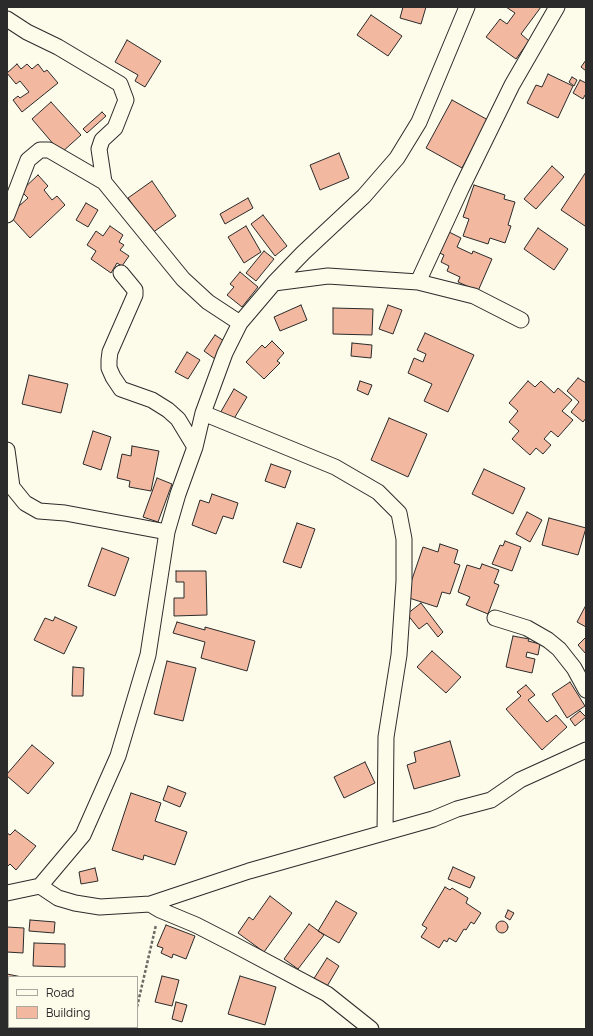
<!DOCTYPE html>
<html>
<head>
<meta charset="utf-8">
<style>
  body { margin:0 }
  #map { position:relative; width:593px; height:1036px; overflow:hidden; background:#fdfbea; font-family:Manrope,sans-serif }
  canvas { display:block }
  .frame { position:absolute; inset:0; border:8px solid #2b2b2b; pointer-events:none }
  .legend { position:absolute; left:8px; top:976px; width:130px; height:52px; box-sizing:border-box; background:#fdfbea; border:1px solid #a9a89e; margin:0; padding:5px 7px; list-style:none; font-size:12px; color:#2b2b2b }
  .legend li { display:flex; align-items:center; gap:8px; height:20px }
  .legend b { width:20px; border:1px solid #a9a89e }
</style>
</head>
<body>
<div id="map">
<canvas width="593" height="1036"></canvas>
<div class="frame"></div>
<ul class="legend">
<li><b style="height:5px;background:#fdfbea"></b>Road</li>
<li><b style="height:11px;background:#f2b8a0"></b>Building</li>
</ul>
</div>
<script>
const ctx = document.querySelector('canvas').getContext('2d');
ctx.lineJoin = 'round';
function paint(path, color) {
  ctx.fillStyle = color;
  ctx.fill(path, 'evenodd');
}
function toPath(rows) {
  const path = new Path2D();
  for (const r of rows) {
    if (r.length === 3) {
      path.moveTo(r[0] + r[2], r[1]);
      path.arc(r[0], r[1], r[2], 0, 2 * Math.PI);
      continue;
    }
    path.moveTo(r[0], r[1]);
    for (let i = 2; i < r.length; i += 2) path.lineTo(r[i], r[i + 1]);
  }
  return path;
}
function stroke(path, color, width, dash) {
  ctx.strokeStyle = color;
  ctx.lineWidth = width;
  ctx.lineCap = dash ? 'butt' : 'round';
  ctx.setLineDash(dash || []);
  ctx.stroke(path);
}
const building = toPath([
  [403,7,426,7,421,24,400,18,403,7],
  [506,7,541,7,521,34,529,41,516,59,486,37,500,19,507,24,515,13,506,7],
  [371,15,402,36,388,56,357,35,371,15],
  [127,40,161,61,145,87,135,81,138,75,115,62,127,40],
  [586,60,586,71,581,67,586,60],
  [17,64,21,69,27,64,32,69,38,64,44,72,47,70,58,83,22,112,13,100,18,96,20,98,29,92,20,81,16,84,7,73,17,64],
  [548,74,573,86,558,118,527,103,536,85,542,87,548,74],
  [572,77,577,80,574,86,569,82,572,77],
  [580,80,586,83,586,96,585,95,583,99,573,93,580,80],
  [452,100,488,120,462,168,426,148,452,100],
  [51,102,81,135,61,153,32,119,51,102],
  [102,112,106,116,87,133,83,129,102,112],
  [339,153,349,178,320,190,310,165,339,153],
  [552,166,564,177,536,209,524,199,552,166],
  [586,172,586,225,585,226,561,210,586,172],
  [38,175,48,186,44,190,52,200,57,196,65,205,30,238,9,215,28,198,21,191,38,175],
  [152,181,176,216,152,233,128,198,152,181],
  [474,185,505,195,504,199,515,202,508,225,511,226,505,243,490,238,488,244,463,236,469,219,463,217,474,185],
  [248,198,253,208,225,224,220,214,248,198],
  [86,203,98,210,88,227,76,220,86,203],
  [263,215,287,246,275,256,251,224,263,215],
  [110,226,123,235,119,242,124,245,120,250,129,256,122,266,117,263,111,273,91,259,96,251,87,245,96,231,103,236,110,226],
  [246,226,261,252,244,263,228,237,246,226],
  [538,228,568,249,554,270,524,249,538,228],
  [445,230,461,238,457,247,472,254,473,251,492,259,478,291,458,282,460,277,447,271,449,266,441,262,444,255,435,251,445,230],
  [264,251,274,259,256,281,246,273,264,251],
  [240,272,258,287,242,307,227,295,234,287,230,284,240,272],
  [301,305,307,320,280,331,274,317,301,305],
  [388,305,402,310,393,334,379,329,388,305],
  [333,308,373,309,372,335,333,334,333,308],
  [425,333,474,355,448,412,424,401,432,384,408,373,414,358,423,362,426,354,417,350,425,333],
  [215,335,227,343,215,359,204,351,215,335],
  [272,341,284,353,277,361,280,363,264,379,246,362,262,345,265,348,272,341],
  [352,343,372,345,371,358,351,356,352,343],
  [187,352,200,360,188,379,175,372,187,352],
  [29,375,68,384,61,413,22,404,29,375],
  [578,378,586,383,586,418,583,422,571,412,579,402,567,391,578,378],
  [360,381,372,385,368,395,357,390,360,381],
  [528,381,535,387,541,381,554,393,558,388,572,400,562,411,573,420,558,437,551,431,544,439,551,445,543,454,536,448,530,455,512,439,519,431,509,422,518,411,509,403,528,381],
  [234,389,247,397,232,422,219,415,234,389],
  [389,418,427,434,408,477,371,460,389,418],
  [93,431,111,437,101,470,83,464,93,431],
  [132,446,159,451,151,491,129,487,130,481,117,478,122,454,131,456,132,446],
  [271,464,291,471,285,488,265,481,271,464],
  [484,469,525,488,513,514,472,494,484,469],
  [157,478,172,484,158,522,143,517,157,478],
  [212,494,238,503,233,519,223,516,216,534,192,525,200,500,209,503,212,494],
  [527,512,542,520,530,542,516,534,527,512],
  [549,518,586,528,578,555,542,545,549,518],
  [297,523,315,529,301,568,283,562,297,523],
  [505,541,521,547,512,571,492,564,500,545,503,546,505,541],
  [440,544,458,550,454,563,460,565,450,594,442,592,437,607,406,597,423,547,438,552,440,544],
  [102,548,129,558,115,596,88,586,102,548],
  [482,564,499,570,494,583,499,585,488,614,466,605,470,597,458,592,467,565,480,569,482,564],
  [176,571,206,571,207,615,174,616,174,598,184,598,184,582,176,582,176,571],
  [421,603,443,632,438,637,427,623,419,629,407,614,421,603],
  [586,605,586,627,577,622,586,605],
  [55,617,77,627,64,654,34,640,45,618,53,621,55,617],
  [177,622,205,630,205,627,255,641,247,671,201,658,205,642,173,633,177,622],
  [513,636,529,639,528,641,540,644,538,655,527,652,526,657,535,659,532,673,506,667,513,636],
  [586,637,586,654,578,645,586,637],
  [432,651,461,677,446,693,417,667,432,651],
  [167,661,196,668,183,721,154,714,167,661],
  [73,667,84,668,83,696,72,696,73,667],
  [570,682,585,706,567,718,552,694,570,682],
  [526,685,535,695,528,700,547,722,556,715,567,727,542,750,506,709,521,696,517,692,526,685],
  [580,711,586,717,575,726,570,719,580,711],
  [450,741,460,776,414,789,407,765,416,762,414,752,450,741],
  [32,745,54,763,28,794,7,776,7,774,32,745],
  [365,762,375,783,344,798,334,777,365,762],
  [168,786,186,793,180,807,163,800,168,786],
  [131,793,161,803,155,821,187,832,175,865,144,855,143,860,112,850,131,793],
  [15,830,36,846,16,870,10,864,7,867,7,833,10,835,15,830],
  [453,867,475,877,470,888,448,879,453,867],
  [95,868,98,881,81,884,79,872,95,868],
  [445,887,450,890,452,888,468,898,466,903,481,913,474,924,471,922,466,930,464,929,456,942,449,938,447,942,444,940,439,948,421,937,427,928,422,925,445,887],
  [270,896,292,913,264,952,238,933,249,917,253,920,270,896],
  [336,901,357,913,339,943,318,931,336,901],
  [508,910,514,913,510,920,505,917,508,910],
  [30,920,55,922,54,933,29,931,30,920],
  [502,927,6],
  [309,924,324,935,298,969,284,959,309,924],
  [166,925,195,936,186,959,173,954,172,958,161,953,163,948,157,946,166,925],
  [7,927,24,928,23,953,7,952,7,927],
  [34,943,65,944,65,967,33,966,34,943],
  [327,958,339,966,326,988,313,980,327,958],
  [7,974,22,977,9,977,9,992,7,991,7,974],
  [162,976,179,980,172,1006,155,1002,162,976],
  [240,976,276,987,265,1025,228,1014,240,976],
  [176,1002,187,1005,182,1022,172,1019,176,1002],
  [32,1027,60,1027,60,1029,32,1029,32,1027],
  [80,1027,109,1027,108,1029,80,1029,80,1027]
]);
paint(building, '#f2b8a0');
stroke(building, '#2b2b2b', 1);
const street = toPath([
  [7,19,27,32,58,47,120,84,126,100,115,128,102,140,99,149,104,182],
  [7,215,28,160,40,150,49,150,104,182,183,279,208,302,240,323],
  [121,273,135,290,135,295,110,352,109,360,109,368,113,377,121,389,152,400,168,410,178,419,195,447],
  [418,282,461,189,512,85,557,7],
  [274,283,328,276,418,282,474,296,521,320],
  [203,413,335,467,378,492,399,513,404,539,404,581,399,655,386,737,385,832],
  [7,450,12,487,25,503,39,511,65,513,167,532],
  [495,618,527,628,548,640,559,649,574,668,586,690],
  [40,886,58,898,75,903,100,907,150,904,249,871,433,819,457,809,491,800,520,780,586,750],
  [7,893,40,886,83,835,118,756,148,655,167,532,178,494,195,447,203,413,225,353,240,323,274,283,303,253,364,196,397,158,419,122,467,7],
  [150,904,160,910,196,925,233,944,327,994,371,1029]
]);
stroke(street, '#2b2b2b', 17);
stroke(toPath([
  [137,1007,156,925],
  [130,1029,131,1027]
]), '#6a6964', 2.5, [3, 2]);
stroke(street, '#fdfbea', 15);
</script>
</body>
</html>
